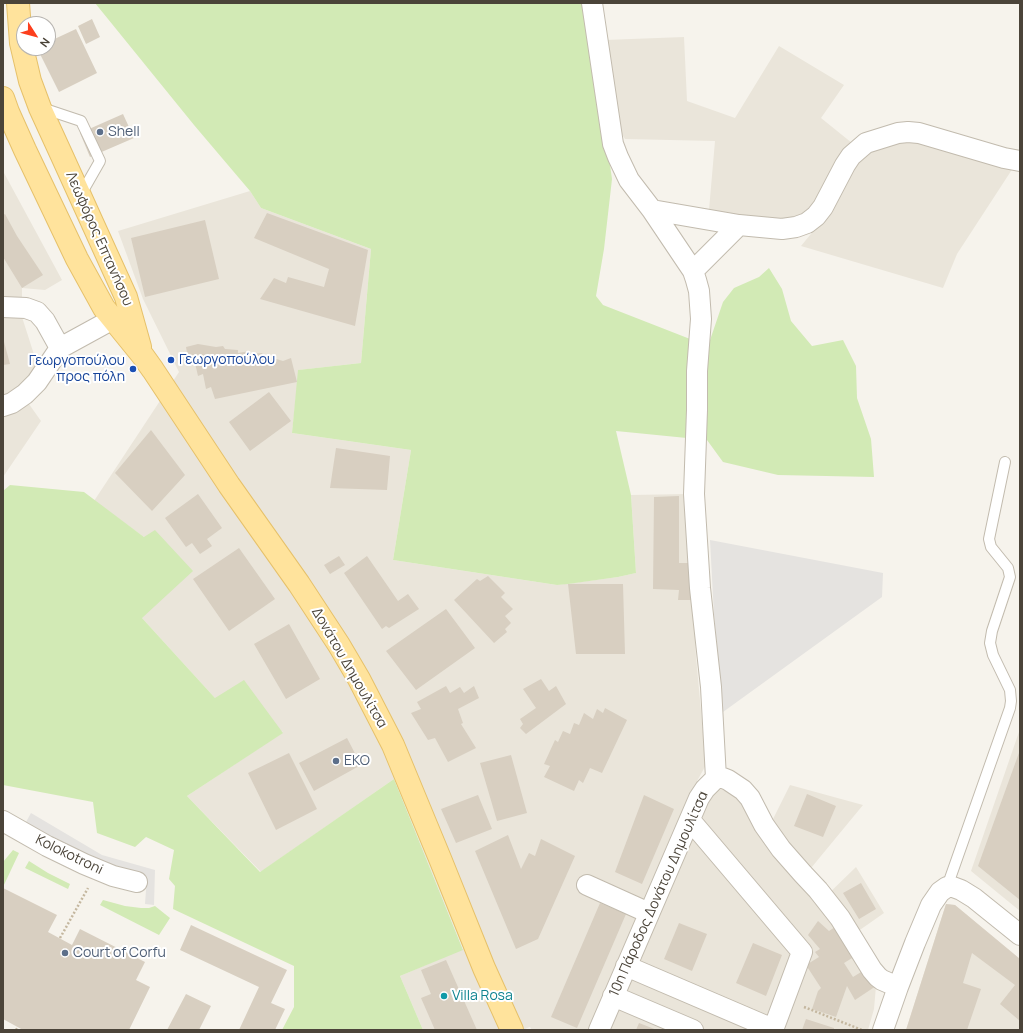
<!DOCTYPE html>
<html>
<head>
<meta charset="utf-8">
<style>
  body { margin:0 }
  #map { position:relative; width:1023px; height:1033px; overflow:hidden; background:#f6f3ec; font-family:Manrope,sans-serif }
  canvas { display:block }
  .frame { position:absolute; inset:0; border:4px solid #4b4439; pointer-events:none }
  .north { position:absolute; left:16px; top:16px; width:40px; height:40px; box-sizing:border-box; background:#fff; border:1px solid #b7b4b0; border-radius:50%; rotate:126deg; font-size:11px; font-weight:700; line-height:16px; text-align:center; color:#4b4439 }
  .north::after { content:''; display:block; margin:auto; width:14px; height:18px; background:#fc3f1d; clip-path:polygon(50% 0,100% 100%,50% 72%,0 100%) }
</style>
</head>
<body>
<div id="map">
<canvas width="1023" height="1033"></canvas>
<div class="frame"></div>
<div class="north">N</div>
</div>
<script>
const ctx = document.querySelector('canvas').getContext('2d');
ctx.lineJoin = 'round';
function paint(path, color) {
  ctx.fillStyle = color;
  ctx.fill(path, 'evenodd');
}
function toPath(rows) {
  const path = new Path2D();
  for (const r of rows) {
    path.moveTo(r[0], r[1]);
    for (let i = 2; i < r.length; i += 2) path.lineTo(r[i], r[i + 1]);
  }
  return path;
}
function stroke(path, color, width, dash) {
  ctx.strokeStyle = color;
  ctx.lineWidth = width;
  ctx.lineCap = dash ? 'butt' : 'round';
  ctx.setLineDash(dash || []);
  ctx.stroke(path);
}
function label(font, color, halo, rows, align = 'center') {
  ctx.font = font + ' Manrope,sans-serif';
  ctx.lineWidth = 4;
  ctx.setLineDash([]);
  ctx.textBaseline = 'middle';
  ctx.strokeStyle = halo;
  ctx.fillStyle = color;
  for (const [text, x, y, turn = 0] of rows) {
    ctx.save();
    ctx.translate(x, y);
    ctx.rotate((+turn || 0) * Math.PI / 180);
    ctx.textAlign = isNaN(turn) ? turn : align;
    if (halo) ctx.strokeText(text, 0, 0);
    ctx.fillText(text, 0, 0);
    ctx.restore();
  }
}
paint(toPath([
  [684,37,687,101,735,118,779,46,844,85,821,118,852,143,809,215,779,224,709,210,715,141,625,139,616,125,605,40],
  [901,140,924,142,1013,168,957,254,943,288,801,246,824,218,850,171,871,149],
  [3,171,62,280,45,290,22,288,22,317,38,367,19,390,41,421,3,477],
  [250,191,261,208,371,249,361,363,299,370,292,433,411,450,393,560,557,585,618,577,636,573,631,495,688,494,696,657,706,765,697,781,737,795,765,835,790,785,863,805,802,879,821,901,856,867,884,913,847,939,876,986,874,1009,868,1030,532,1030,530,1027,522,1030,423,1030,400,976,463,949,394,779,261,872,187,796,283,732,215,698,142,618,144,537,94,501,179,372,143,299,118,231],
  [1020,729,1020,911,971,871],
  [946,904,955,905,1020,959,1020,1030,906,1030]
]), '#eae5da');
paint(toPath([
  [95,3,587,3,612,179,604,249,596,296,603,305,708,346,723,302,734,288,759,277,769,268,782,289,791,321,812,346,843,340,856,366,857,398,871,439,874,477,778,475,723,462,707,440,616,431,631,495,636,573,618,577,568,584,557,585,393,560,411,450,292,433,298,370,361,363,371,249,261,208,250,191,194,125],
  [10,485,84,492,144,537,155,530,193,571,142,618,215,698,244,680,283,733,187,796,260,872,394,779,463,950,400,976,423,1030,282,1030,294,1007,294,966,173,909,175,886,169,879,174,850,146,837,135,847,97,833,93,802,3,785,3,491],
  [13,850,19,853,3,887,3,862],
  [29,861,48,873,70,884,68,889,25,868],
  [103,900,125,906,141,908,149,908,155,906,170,918,159,935,100,905]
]), '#d2eab5');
paint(toPath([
  [710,540,883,573,882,597,723,712,714,615],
  [31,813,102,855,155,870,154,905,145,904,147,877,99,864,26,822]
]), '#e5e3e0');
paint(toPath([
  [92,19,100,37,86,44,78,26],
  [76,29,97,73,59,92,37,48,48,48,48,42],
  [123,114,134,138,90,157,80,133],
  [267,213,368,250,355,326,260,299,274,278,286,283,288,277,324,287,329,269,254,238],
  [5,214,17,236,43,275,22,288,3,257,3,215],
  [205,220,219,279,145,297,131,238],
  [3,338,10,364,3,365],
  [198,344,216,347,223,346,225,349,238,350,238,353,250,351,251,354,262,353,263,355,283,361,291,358,297,382,215,399,211,387,206,389,203,374,198,376,195,363,189,364,186,347],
  [269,392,291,421,250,451,229,422],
  [151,430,185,475,152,511,115,473],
  [336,448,390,456,387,490,330,488],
  [198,494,222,528,207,539,212,546,200,554,192,543,186,547,165,518],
  [679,496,679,563,692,563,693,600,678,600,679,590,653,589,654,497],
  [239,548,275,599,229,631,193,579],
  [339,556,345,565,330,574,324,565],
  [367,556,398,601,408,594,419,609,389,628,386,626,382,629,344,573],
  [488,576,505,593,501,597,513,609,505,616,511,623,505,629,507,632,494,643,454,600,477,579,480,581],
  [568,584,623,584,625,654,576,654],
  [446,609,475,648,416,690,386,651],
  [289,624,320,679,286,699,254,644],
  [541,679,549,691,556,686,566,704,526,734,520,728,523,724,520,719,536,708,523,689],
  [446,686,450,693,460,687,464,693,474,686,479,698,458,709,463,723,461,724,476,748,448,762,435,738,428,740,411,713,421,709,417,702],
  [605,708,627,720,602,773,590,768,583,783,579,780,574,791,544,777,550,766,544,764,555,740,558,742,563,731,570,734,574,723,579,725,584,713,593,719,597,709,603,713],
  [347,738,361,765,314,791,299,763],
  [1020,750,1020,900,978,866],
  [289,753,317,809,276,830,248,773],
  [511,755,527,813,497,821,480,763],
  [807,794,836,806,823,837,794,826],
  [478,795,492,829,456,843,441,809],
  [644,795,674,809,642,884,615,872],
  [508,835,521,869,529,853,535,856,541,839,575,856,538,939,516,949,475,851],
  [861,883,876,909,859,919,843,893],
  [3,888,57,915,48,932,72,945,80,929,145,962,136,980,150,987,129,1030,23,1030,3,1019],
  [600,903,626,914,577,1028,551,1017],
  [946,904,955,905,1020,959,1020,1021,1000,1004,1015,985,972,953,963,983,981,989,967,1030,906,1030],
  [818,921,829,931,838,925,857,955,844,963,853,977,866,969,876,986,855,1000,847,986,836,1017,812,1009,818,991,821,988,806,965,819,957,815,952,820,949,808,935],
  [679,923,707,934,692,971,664,959],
  [191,925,287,970,271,1003,285,1009,275,1030,239,1030,259,987,180,950],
  [753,943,782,955,766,996,736,983],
  [446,960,477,1030,435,1030,421,998,431,994,421,970],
  [186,994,211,1006,199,1030,167,1030],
  [806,1019,834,1028,834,1030,802,1030],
  [639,1023,657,1030,636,1030]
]), '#d8cfc1');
const lane = toPath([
  [42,108,81,121,100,161,80,196],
  [947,887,1010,708,1011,701,1010,690,993,655,990,643,992,631,1010,577,1008,568,991,547,989,539,1005,462]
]);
const street = toPath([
  [592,3,610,124,613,144,618,157,629,180,652,210,693,271,696,280,699,291,701,319,697,371,697,410,694,494,700,588,711,687,716,778],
  [652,210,739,225],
  [693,271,739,225,782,229,796,227,807,223,816,216,823,207,845,165,851,156,866,143,898,133,908,132,919,133,1004,158,1020,161],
  [3,307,26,308,37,312,45,321,60,348,113,319],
  [3,406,12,403,25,394,37,382,60,348],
  [690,820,802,952,773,1030],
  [3,821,47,846,84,864,113,876,137,882],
  [587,885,649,913],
  [626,966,773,1029],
  [613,996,693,1030],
  [599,1030,699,798,705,789,716,778,723,778,728,780,743,790,750,798,764,825,781,849,803,874,818,890,840,918,872,970,878,977,882,980,898,987],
  [883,1030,898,987,915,943,931,905,940,892,947,887,953,887,961,890,974,898,1020,935]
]);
const primary = toPath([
  [18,3,21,43,30,81,40,108,62,156,126,297,140,347],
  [3,98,8,112,25,150,77,259,104,308,143,356,153,370,229,485,299,584,339,645,359,679,393,745,441,861,484,968,512,1030]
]);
stroke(lane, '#c2bbae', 12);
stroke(street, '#c2bbae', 22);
stroke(primary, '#e6c16a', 24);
stroke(toPath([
  [60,938,88,888],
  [804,1007,862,1030],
  [16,1030,18,1027]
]), '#c4b79f', 2.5, [2, 2]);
stroke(lane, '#fff', 10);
stroke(street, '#fff', 20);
stroke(primary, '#ffe39c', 22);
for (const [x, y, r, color] of [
  [100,132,4,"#5c6f8a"],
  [171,360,4,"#1a4fb4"],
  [133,369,4,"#1a4fb4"],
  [336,761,4,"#5c6f8a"],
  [65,953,4,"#5c6f8a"],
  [444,996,4,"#0f9aa8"]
]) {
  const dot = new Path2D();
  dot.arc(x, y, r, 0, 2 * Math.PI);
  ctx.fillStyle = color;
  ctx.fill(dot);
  stroke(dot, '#fff', 1.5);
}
label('14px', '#4e5e75', '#fff', [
  ["Shell",108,132],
  ["EKO",344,761],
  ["Court of Corfu",73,953]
], 'left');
label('14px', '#4b4439', '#fff', [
  ["Λεωφόρος Επτανήσου",99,239,66],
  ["Δονάτου Δημουλίτσα",349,668,60],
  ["Kolokotroni",69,855,26],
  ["10η Πάροδος Δονάτου Δημουλίτσα",659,894,-66]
]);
label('14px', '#164399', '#fff', [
  ["Γεωργοπούλου",179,360],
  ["Γεωργοπούλου",125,361,"right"],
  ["προς πόλη",125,377,"right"]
], 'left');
label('14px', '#0d838f', '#fff', [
  ["Villa Rosa",452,996]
], 'left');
</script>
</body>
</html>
